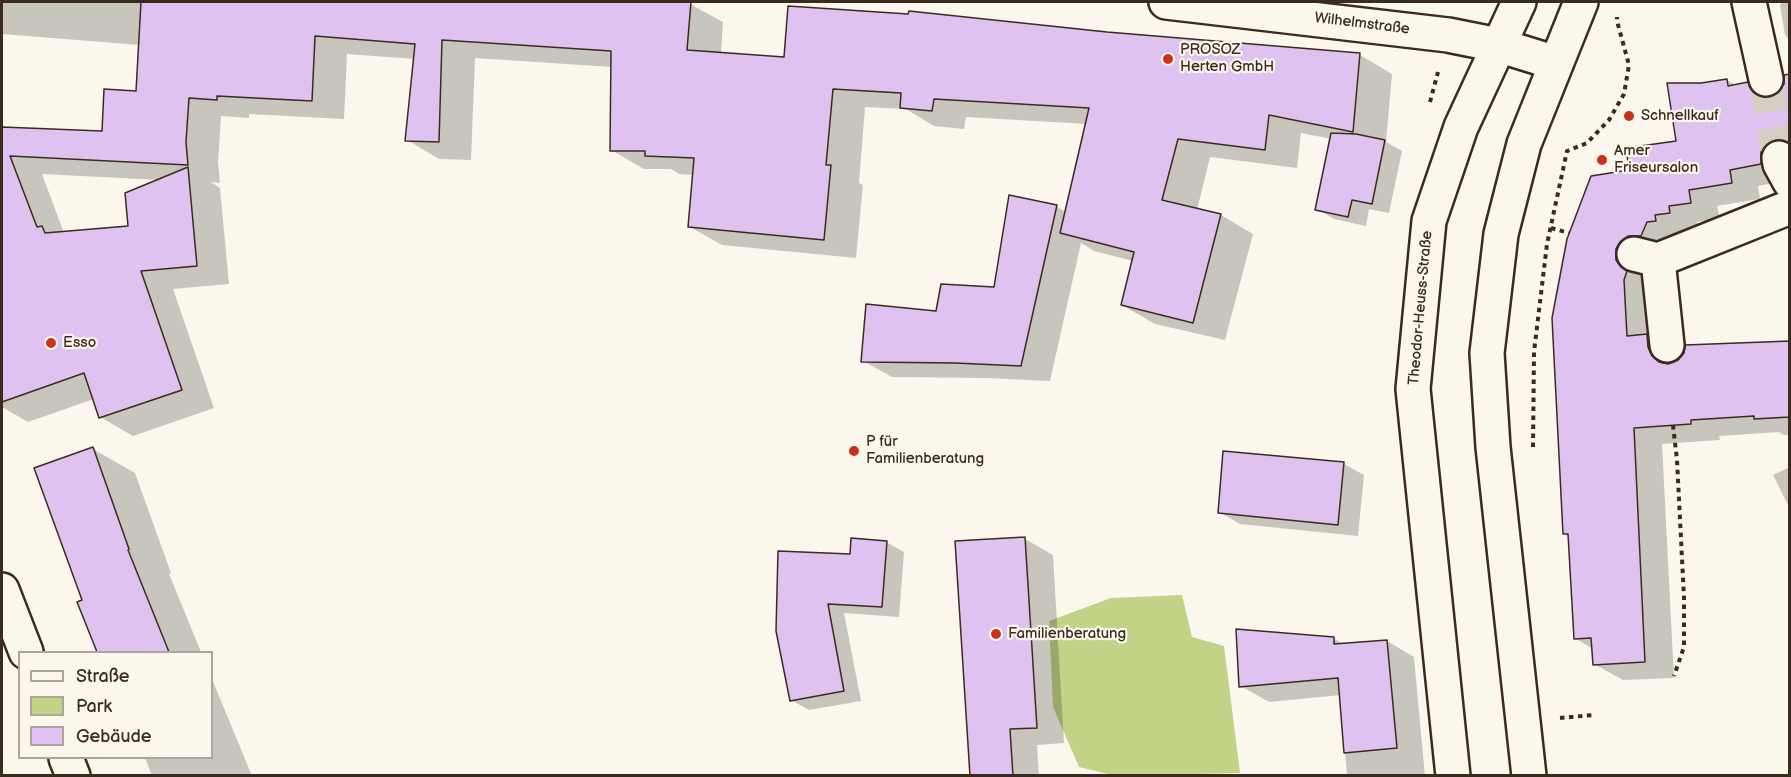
<!DOCTYPE html>
<html>
<head>
<meta charset="utf-8">
<style>
  body { margin:0 }
  #map { position:relative; width:1791px; height:777px; overflow:hidden; background:#fbf7ec; font-family:"Balsamiq Sans",sans-serif }
  canvas { display:block }
  .frame { position:absolute; inset:0; border:3px solid #3b2a1e; pointer-events:none }
  .legend { position:absolute; left:18px; top:651px; width:195px; height:108px; box-sizing:border-box; background:#fbf7ec; border:2px solid #aea59a; margin:0; padding:8px 10px; list-style:none; font-size:18px; color:#3b2a1e }
  .legend li { display:flex; align-items:center; gap:12px; height:30px }
  .legend b { width:30px; border:2px solid #aea59a }
</style>
</head>
<body>
<div id="map">
<canvas width="1791" height="777"></canvas>
<div class="frame"></div>
<ul class="legend">
<li><b style="height:8px;background:#fbf7ec"></b>Straße</li>
<li><b style="height:16px;background:#c2d387"></b>Park</li>
<li><b style="height:16px;background:#e0c2f0"></b>Gebäude</li>
</ul>
</div>
<script>
const ctx = document.querySelector('canvas').getContext('2d');
ctx.lineJoin = 'round';
function paint(path, color) {
  ctx.fillStyle = color;
  ctx.fill(path, 'evenodd');
}
function toPath(rows) {
  const path = new Path2D();
  for (const r of rows) {
    path.moveTo(r[0], r[1]);
    for (let i = 2; i < r.length; i += 2) path.lineTo(r[i], r[i + 1]);
  }
  return path;
}
function stroke(path, color, width, dash) {
  ctx.strokeStyle = color;
  ctx.lineWidth = width;
  ctx.lineCap = dash ? 'butt' : 'round';
  ctx.setLineDash(dash || []);
  ctx.stroke(path);
}
function label(font, color, halo, rows, align = 'center') {
  ctx.font = font + ' "Balsamiq Sans",sans-serif';
  ctx.lineWidth = 4.5;
  ctx.setLineDash([]);
  ctx.textBaseline = 'middle';
  ctx.strokeStyle = halo;
  ctx.fillStyle = color;
  for (const [text, x, y, turn = 0] of rows) {
    ctx.save();
    ctx.translate(x, y);
    ctx.rotate((+turn || 0) * Math.PI / 180);
    ctx.textAlign = isNaN(turn) ? turn : align;
    if (halo) ctx.strokeText(text, 0, 0);
    ctx.fillText(text, 0, 0);
    ctx.restore();
  }
}
paint(toPath([
  [1182,595,1192,637,1224,646,1240,773,1116,776,1079,767,1053,707,1049,621,1111,598]
]), '#c2d387');
paint(toPath([
  [2,2,660,2,690,4,723,22,721,54,785,59,1107,33,1360,55,1392,74,1386,142,1402,151,1389,213,1369,209,1366,226,1334,219,1317,209,1332,139,1301,133,1297,168,1210,157,1197,210,1221,215,1253,234,1225,340,1155,324,1122,305,1133,261,1094,251,1081,243,1050,381,985,378,892,377,863,361,937,313,996,288,1057,207,1066,212,1087,124,966,117,964,129,934,126,906,109,865,107,859,183,863,185,856,258,722,245,690,227,694,175,679,174,671,169,644,169,611,150,612,67,475,58,471,160,439,159,407,140,415,59,347,54,344,119,249,114,249,118,221,116,218,162,220,183,211,182,220,188,229,284,173,289,214,408,133,436,100,417,94,399,28,422,2,407,2,128,103,133,137,93,140,45,2,34],
  [42,174,160,180,129,228,64,233],
  [1782,2,1790,2,1790,40,1785,35,1780,5],
  [1790,76,1790,180,1758,186,1760,199,1717,206,1720,219,1697,222,1699,229,1683,231,1684,237,1670,252,1677,364,1790,343,1790,435,1784,435,1779,432,1719,436,1720,440,1662,444,1674,678,1623,680,1594,664,1593,649,1575,638,1570,537,1564,534,1553,318,1631,171,1677,142,1701,85,1727,80,1737,86,1747,84,1772,98,1780,94],
  [93,449,135,473,171,573,169,574,201,652,99,652,79,603,84,601],
  [1344,464,1364,475,1358,536,1240,524,1219,512],
  [1790,467,1790,509,1773,475],
  [1025,539,1053,555,1064,743,1037,745,1039,776,972,776],
  [886,542,904,552,899,617,844,613,861,701,809,710,791,700,778,631,852,555],
  [1333,638,1345,645,1387,641,1414,657,1425,776,1347,776,1341,695,1269,702,1241,686],
  [212,679,252,776,152,776,145,758,212,758]
]), '#0003');
const building = toPath([
  [141,2,691,2,687,50,784,57,788,6,908,14,909,11,1107,32,1360,53,1353,132,1269,115,1265,150,1178,139,1162,200,1221,214,1193,323,1121,305,1134,252,1060,233,1089,108,934,99,932,111,900,108,901,93,833,89,826,165,831,165,824,240,688,227,694,158,645,156,645,151,610,151,611,51,442,40,439,142,405,141,415,44,315,36,312,101,217,96,217,100,189,98,186,142,188,165,10,156,37,227,42,226,45,233,128,226,125,193,188,167,197,266,141,271,182,390,99,418,84,373,2,402,2,127,102,131,104,89,136,91,141,2],
  [1790,74,1790,143,1785,140,1777,139,1768,143,1761,152,1761,164,1730,170,1732,183,1689,190,1691,203,1669,206,1670,213,1655,215,1656,221,1647,222,1641,236,1628,236,1621,241,1616,249,1616,260,1621,267,1627,271,1624,280,1627,336,1647,334,1648,347,1652,356,1659,362,1668,364,1678,360,1684,353,1685,345,1790,341,1790,417,1754,419,1754,416,1691,420,1691,424,1634,428,1645,662,1593,665,1591,638,1574,639,1568,534,1563,534,1552,318,1567,239,1591,176,1629,170,1626,148,1676,141,1667,83,1701,83,1727,79,1728,86,1748,82,1753,92,1760,97,1769,97,1779,92,1784,84,1784,75,1790,74],
  [1331,133,1356,134,1385,140,1372,204,1352,200,1348,217,1315,210,1331,133],
  [1009,195,1057,205,1021,366,955,363,861,362,866,304,936,311,941,284,994,287,1009,195],
  [93,447,129,549,128,550,169,652,97,652,77,602,82,600,34,468,93,447],
  [1223,451,1344,462,1338,525,1218,513,1223,451],
  [1025,537,1037,728,1010,729,1013,776,970,776,955,541,1025,537],
  [851,538,887,541,882,607,828,604,844,691,790,701,776,631,778,551,850,554,851,538],
  [1236,629,1334,637,1334,644,1387,640,1397,748,1344,753,1338,678,1239,687,1236,629]
]);
paint(building, '#e0c2f0');
stroke(building, '#3b2a1e', 1.5);
stroke(toPath([
  [1766,79,1779,158]
]), '#d5cec3', 33, [33, 16]);
const street = toPath([
  [1166,2,1448,35,1498,45,1556,63],
  [1749,2,1766,79],
  [1779,158,1780,164,1790,182],
  [1634,254,1658,260,1790,207],
  [1658,260,1667,345]
]);
const secondary = toPath([
  [2,590,26,652],
  [66,758,73,776],
  [1453,776,1413,389,1429,221,1461,127,1519,2],
  [1529,776,1493,447,1487,353,1501,234,1524,144,1581,2]
]);
stroke(street, '#3b2a1e', 38);
stroke(secondary, '#3b2a1e', 38);
stroke(toPath([
  [1430,102,1438,72],
  [1551,228,1569,233],
  [1673,425,1677,460,1684,598,1684,647,1674,676],
  [1533,447,1534,352,1547,244,1567,151,1587,143,1609,120,1624,94,1629,65,1617,21,1617,17],
  [1560,718,1593,715]
]), '#3b2a1e', 4, [4.5, 4.5]);
stroke(street, '#fbf7ec', 33);
stroke(secondary, '#fbf7ec', 33);
for (const [x, y, r, color] of [
  [1168,59,6,"#c8321e"],
  [1629,116,6,"#c8321e"],
  [1602,160,6,"#c8321e"],
  [51,343,6,"#c8321e"],
  [854,451,6,"#c8321e"],
  [996,634,6,"#c8321e"]
]) {
  const dot = new Path2D();
  dot.arc(x, y, r, 0, 2 * Math.PI);
  ctx.fillStyle = color;
  ctx.fill(dot);
  stroke(dot, '#fbf7ec', 2);
}
label('15px', '#3b2a1e', '#fbf7ec', [
  ["Wilhelmstraße",1362,24,7],
  ["Theodor-Heuss-Straße",1421,308,-85]
]);
label('15px', '#3b2a1e', '#fbf7ec', [
  ["PROSOZ",1180,50],
  ["Herten GmbH",1180,67],
  ["Schnellkauf",1641,116],
  ["Amer",1614,151],
  ["Friseursalon",1614,168],
  ["Esso",63,343],
  ["P für",866,442],
  ["Familienberatung",866,459],
  ["Familienberatung",1008,634]
], 'left');
</script>
</body>
</html>
